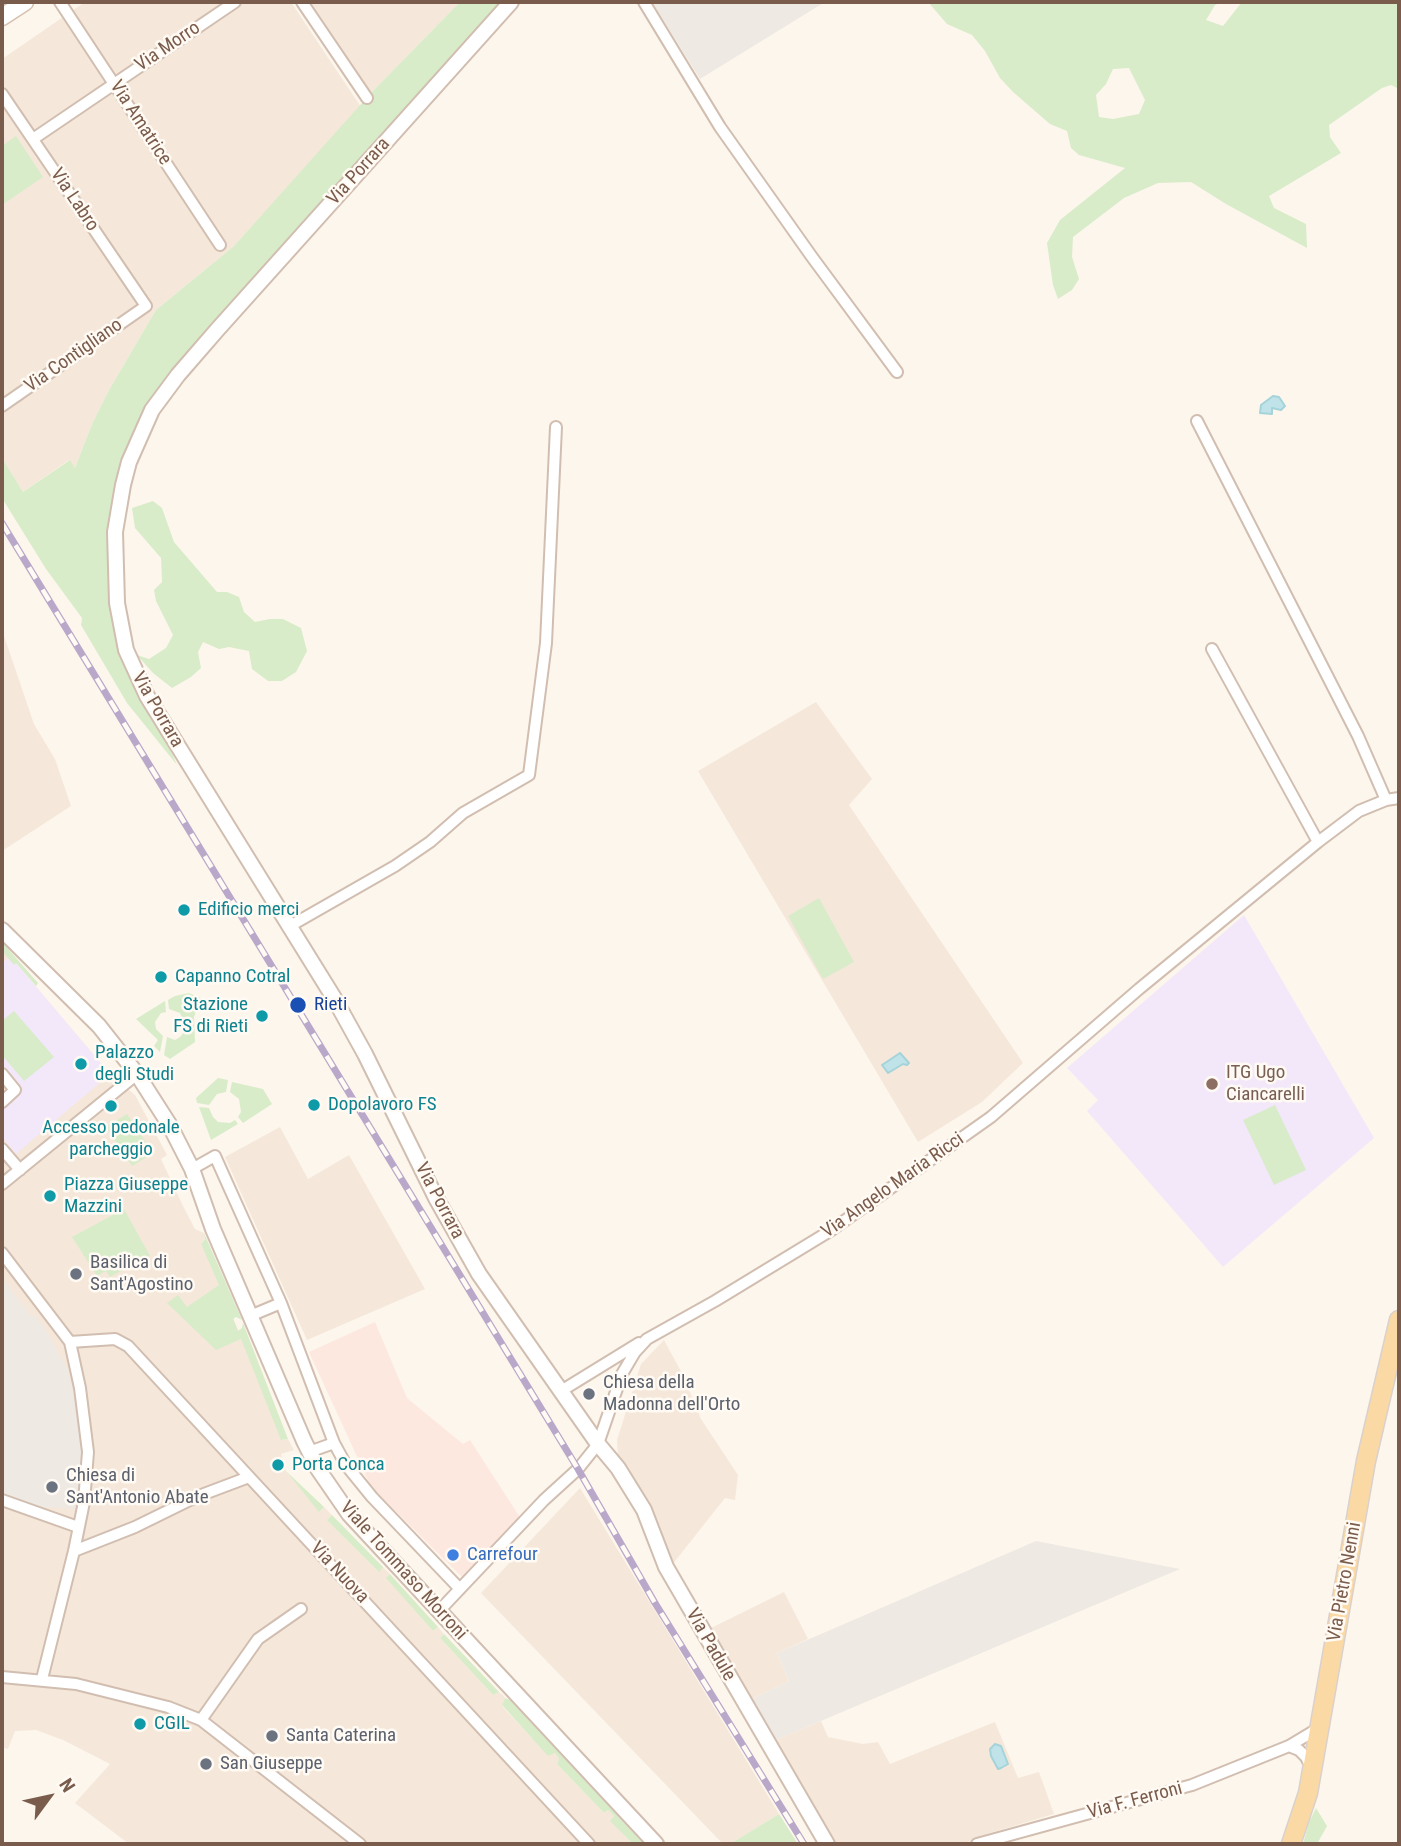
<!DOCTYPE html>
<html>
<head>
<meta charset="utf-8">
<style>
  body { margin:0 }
  #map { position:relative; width:1401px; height:1846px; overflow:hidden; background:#fdf6ec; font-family:"Roboto Condensed",sans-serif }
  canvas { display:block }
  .frame { position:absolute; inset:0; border:4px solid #7a5c4d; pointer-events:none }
  .north { position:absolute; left:14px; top:1762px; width:70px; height:70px; -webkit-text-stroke:5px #fffaf3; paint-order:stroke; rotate:57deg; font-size:19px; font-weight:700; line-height:28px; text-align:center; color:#7a5c4d }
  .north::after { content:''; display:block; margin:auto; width:24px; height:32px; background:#7a5c4d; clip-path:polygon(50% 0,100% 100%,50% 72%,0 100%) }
</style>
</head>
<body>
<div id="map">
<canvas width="1401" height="1846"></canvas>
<div class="frame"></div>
<div class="north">N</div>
</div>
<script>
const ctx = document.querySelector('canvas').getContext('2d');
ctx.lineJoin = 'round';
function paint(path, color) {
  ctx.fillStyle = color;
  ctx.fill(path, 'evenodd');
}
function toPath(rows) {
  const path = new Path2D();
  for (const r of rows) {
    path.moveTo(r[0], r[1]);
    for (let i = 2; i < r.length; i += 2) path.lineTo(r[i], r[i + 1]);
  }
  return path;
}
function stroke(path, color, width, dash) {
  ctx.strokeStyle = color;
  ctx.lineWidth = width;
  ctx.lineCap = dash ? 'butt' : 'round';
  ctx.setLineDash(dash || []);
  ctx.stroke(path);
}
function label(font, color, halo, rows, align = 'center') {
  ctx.font = font + ' "Roboto Condensed",sans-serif';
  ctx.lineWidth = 5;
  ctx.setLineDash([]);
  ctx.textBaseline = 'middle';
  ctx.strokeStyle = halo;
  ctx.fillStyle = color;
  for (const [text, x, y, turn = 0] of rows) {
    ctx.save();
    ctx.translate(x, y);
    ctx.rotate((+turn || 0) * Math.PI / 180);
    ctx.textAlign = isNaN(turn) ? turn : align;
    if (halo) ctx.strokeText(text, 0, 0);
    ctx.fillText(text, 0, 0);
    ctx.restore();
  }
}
paint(toPath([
  [85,2,291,2,361,107,234,246,156,310,109,390,92,424,75,468,69,460,23,492,2,459,2,59],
  [310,2,460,2,371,93],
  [2,630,34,724,55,759,71,806,2,851],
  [816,702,872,779,849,805,1023,1063,982,1102,918,1142,698,771],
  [2,951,14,964,16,963,110,1074,135,1095,167,1155,161,1159,183,1206,195,1229,204,1233,205,1238,201,1244,214,1270,282,1440,288,1439,294,1450,281,1454,286,1471,320,1511,324,1507,332,1515,328,1520,378,1571,383,1567,390,1574,387,1578,433,1631,438,1627,444,1634,440,1638,493,1695,499,1692,503,1695,505,1698,502,1706,548,1755,555,1753,559,1759,557,1764,604,1813,608,1810,614,1816,611,1821,633,1844,129,1844,75,1803,110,1764,63,1740,36,1730,15,1731,8,1749,2,1747],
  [280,1127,308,1179,349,1155,425,1289,307,1340,225,1157],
  [664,1340,683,1375,701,1419,738,1475,735,1500,725,1498,672,1565,649,1504,618,1456,617,1440,641,1364],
  [580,1488,779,1814,730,1844,723,1844,481,1593],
  [784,1592,808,1639,777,1653,789,1681,752,1699,709,1629],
  [821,1721,828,1737,863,1744,878,1742,890,1764,995,1722,1018,1778,1039,1772,1054,1814,983,1835,964,1844,837,1844,776,1740]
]), '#f5e8da');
paint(toPath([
  [375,1322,407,1398,463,1444,470,1440,523,1522,467,1582,371,1487,309,1352]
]), '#fde8e0');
paint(toPath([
  [652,2,825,2,700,79],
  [2,1278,31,1316,34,1315,44,1327,70,1374,83,1452,78,1509,46,1507,45,1508,2,1496],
  [1036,1541,1180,1569,776,1740,752,1699,789,1681,777,1653]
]), '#efe9e4');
paint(toPath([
  [1244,915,1374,1138,1223,1267,1087,1111,1098,1100,1067,1068],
  [8,958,14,964,16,963,110,1074,16,1154,2,1137,2,1109,23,1090,2,1065,2,964]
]), '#f3e8fa');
paint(toPath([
  [460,2,506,2,152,410,123,485,117,603,147,696,177,765,127,703,81,625,82,618,46,569,2,498,2,458,23,492,70,460,75,468,92,424,109,390,156,310,234,246,371,93],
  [928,2,1222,2,1215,5,1206,20,1223,26,1242,2,1399,2,1399,89,1391,85,1382,88,1329,125,1330,137,1341,153,1269,196,1274,208,1306,224,1307,248,1226,204,1191,182,1158,183,1124,198,1073,237,1072,257,1079,279,1072,290,1058,299,1053,285,1047,243,1060,220,1125,168,1079,155,1071,148,1067,131,1050,124,1013,92,1000,78,985,51,972,35,947,24],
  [1129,68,1145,100,1139,114,1113,119,1099,117,1096,95,1106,84,1113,69],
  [16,136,43,177,2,205,2,146],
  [153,501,162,508,174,542,217,592,227,592,239,597,244,612,255,622,270,619,283,619,301,628,307,651,296,672,282,681,268,681,252,669,249,651,229,647,219,649,203,642,198,652,201,668,191,677,172,688,153,673,137,655,149,659,166,648,173,635,156,601,154,590,162,582,161,558,135,528,132,508],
  [819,898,854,962,823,979,788,916],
  [2,942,38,983,36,986,16,963,14,965,2,951],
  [189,993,201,998,194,1017,195,1042,170,1059,164,1055,167,1037,175,1040,180,1037,184,1032,185,1025,180,1013,169,1009,168,1000,175,996],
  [165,1001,166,1012,161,1013,155,1022,156,1029,163,1036,160,1052,154,1046,158,1040,136,1019],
  [14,1011,54,1057,24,1081,2,1055,2,1021],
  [218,1078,228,1080,226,1092,217,1094,209,1105,197,1103,196,1098],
  [232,1082,263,1089,272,1104,243,1123,238,1117,241,1112,239,1099,230,1092],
  [1275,1105,1306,1170,1274,1185,1243,1120],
  [199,1107,209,1108,213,1117,218,1122,230,1123,235,1120,238,1124,211,1140],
  [127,1114,153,1153,132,1166,106,1127],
  [124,1209,150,1256,110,1277,106,1271,97,1276,72,1237],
  [204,1233,242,1320,236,1317,233,1319,238,1331,242,1328,243,1323,288,1439,281,1440,241,1339,216,1350,167,1303,178,1295,187,1307,219,1285,201,1244,205,1239],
  [286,1471,324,1507,319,1512],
  [332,1515,383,1567,379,1572,327,1520],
  [390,1574,438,1627,433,1631,386,1578],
  [444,1634,499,1692,493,1695,440,1638],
  [505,1698,510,1700,644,1844,633,1844,610,1821,614,1816,608,1810,604,1813,557,1764,559,1759,555,1753,548,1756,502,1705],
  [1316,1808,1327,1826,1317,1844,1303,1844,1309,1822],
  [779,1814,798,1844,730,1844]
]), '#d8ecc9');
const water = toPath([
  [1273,396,1279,397,1285,406,1281,410,1272,408,1272,414,1260,413,1261,405,1273,396],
  [900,1053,909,1063,907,1065,903,1064,888,1073,882,1065,900,1053],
  [995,1744,1001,1746,1008,1764,1001,1768,998,1769,991,1756,990,1749,995,1744]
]);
paint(water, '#bfe3e8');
stroke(water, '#a5d3da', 2);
const minor = toPath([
  [60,2,220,245],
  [302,2,367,98],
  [644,2,720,127,812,257,897,372],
  [2,94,146,306,2,406],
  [33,139,235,2],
  [1197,421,1358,736,1386,800],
  [1212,649,1318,842],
  [290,926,395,866,430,842,463,813,529,775,546,643,556,427],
  [2,1074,15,1090,2,1102],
  [2,1149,20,1170],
  [192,1169,215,1156,281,1303,334,1443,346,1465,372,1497,460,1589],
  [2,1184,137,1074],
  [2,1253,70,1342,80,1388,88,1452,84,1502,74,1551,42,1679],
  [250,1316,281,1303],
  [70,1342,115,1339,128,1346,589,1844],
  [561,1391,639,1343],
  [309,1452,334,1443],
  [2,1500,78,1527],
  [74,1551,135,1527,196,1497,249,1477],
  [438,1612,544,1500,578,1469,598,1444,622,1374,635,1352,647,1339,715,1301,830,1231,991,1117,1139,989,1318,842,1359,811,1386,800,1399,798],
  [2,1677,76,1684,168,1707,201,1720,360,1844],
  [201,1720,258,1639,301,1609],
  [1289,1746,1299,1750,1306,1757,1311,1767],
  [977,1844,1192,1785,1289,1746,1319,1728]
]);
const tertiary = toPath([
  [511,2,217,330,178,375,152,410,129,462,123,485,115,532,117,603,126,650,147,696,334,998,365,1054,436,1198,479,1274,598,1444,618,1468,644,1510,666,1567,827,1844],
  [2,930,99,1026,137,1074,169,1124,192,1169,213,1229,304,1441,318,1469,349,1514,656,1844]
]);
const secondary = toPath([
  [2,17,25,2]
]);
const primary = toPath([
  [1291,1844,1308,1793,1366,1461,1399,1320]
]);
stroke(minor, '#d1beb0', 14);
stroke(tertiary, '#d1beb0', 18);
stroke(secondary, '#d6c0b0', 19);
stroke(primary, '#dad1cd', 21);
stroke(minor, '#fff', 10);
stroke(tertiary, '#fff', 14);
stroke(secondary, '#fff', 16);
stroke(primary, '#fbd9a5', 18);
const rail = toPath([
  [2,523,578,1469,655,1603,804,1844]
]);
stroke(rail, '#b9a8c9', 7);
stroke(rail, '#fffaf3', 4.5, [13]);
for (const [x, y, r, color] of [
  [184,910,7,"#0f9aa8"],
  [161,977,7,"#0f9aa8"],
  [298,1005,9,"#1a4fb4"],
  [262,1016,7,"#0f9aa8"],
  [81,1064,7,"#0f9aa8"],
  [1212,1084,7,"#8d6e63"],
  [314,1105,7,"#0f9aa8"],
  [111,1106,7,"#0f9aa8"],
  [50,1196,7,"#0f9aa8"],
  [76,1274,7,"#6b7280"],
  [589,1394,7,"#6b7280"],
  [278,1465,7,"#0f9aa8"],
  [52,1487,7,"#6b7280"],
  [453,1555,7,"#3f7fe0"],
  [140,1724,7,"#0f9aa8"],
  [272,1736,7,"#6b7280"],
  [206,1764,7,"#6b7280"]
]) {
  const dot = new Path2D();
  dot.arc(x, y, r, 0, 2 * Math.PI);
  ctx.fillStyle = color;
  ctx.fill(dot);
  stroke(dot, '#fffaf3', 2.5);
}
label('19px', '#7a5c4d', '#fffaf3', [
  ["Via Morro",168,47,-34],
  ["Via Amatrice",140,123,57],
  ["Via Porrara",359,172,-48],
  ["Via Labro",74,200,56],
  ["Via Contigliano",74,356,-35],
  ["Via Porrara",157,710,60],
  ["Via Angelo Maria Ricci",893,1186,-35],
  ["Via Porrara",439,1201,62],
  ["Viale Tommaso Morroni",403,1571,48],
  ["Via Nuova",339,1573,47],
  ["Via Pietro Nenni",1345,1582,-80],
  ["Via Padule",710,1645,60],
  ["Via F. Ferroni",1135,1801,-15]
]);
label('19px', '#0d838f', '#fffaf3', [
  ["Edificio merci",198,910],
  ["Capanno Cotral",175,977],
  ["Stazione",248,1005,"right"],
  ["FS di Rieti",248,1027,"right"],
  ["Palazzo",95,1053],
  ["degli Studi",95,1075],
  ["Dopolavoro FS",328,1105],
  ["Accesso pedonale",111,1128,"center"],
  ["parcheggio",111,1150,"center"],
  ["Piazza Giuseppe",64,1185],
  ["Mazzini",64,1207],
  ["Porta Conca",292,1465],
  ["CGIL",154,1724]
], 'left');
label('19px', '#164399', '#fffaf3', [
  ["Rieti",314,1005]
], 'left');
label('19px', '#785e54', '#fffaf3', [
  ["ITG Ugo",1226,1073],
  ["Ciancarelli",1226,1095]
], 'left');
label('19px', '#5b616d', '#fffaf3', [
  ["Basilica di",90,1263],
  ["Sant'Agostino",90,1285],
  ["Chiesa della",603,1383],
  ["Madonna dell'Orto",603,1405],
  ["Chiesa di",66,1476],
  ["Sant'Antonio Abate",66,1498],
  ["Santa Caterina",286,1736],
  ["San Giuseppe",220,1764]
], 'left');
label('19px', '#366cbe', '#fffaf3', [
  ["Carrefour",467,1555]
], 'left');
</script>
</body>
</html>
